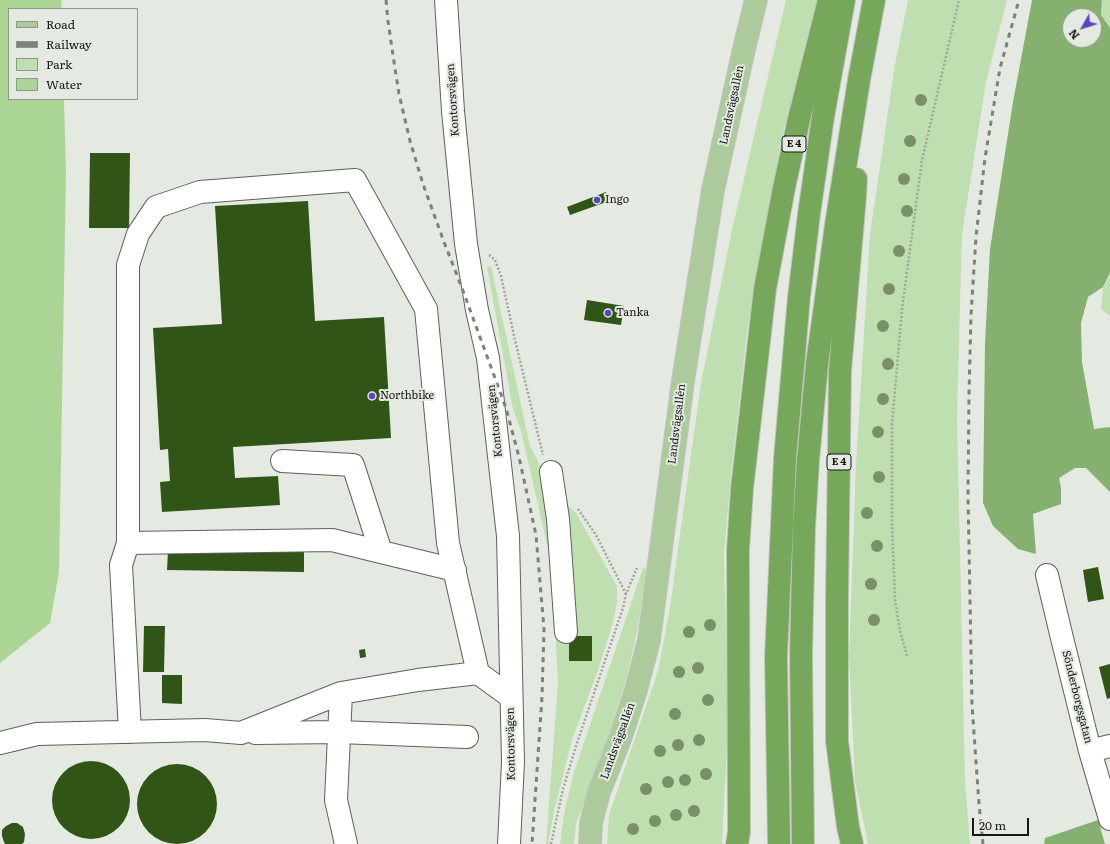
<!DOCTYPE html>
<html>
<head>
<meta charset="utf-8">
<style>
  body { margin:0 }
  #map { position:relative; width:1110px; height:844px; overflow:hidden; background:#e4e9e1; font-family:Literata,serif }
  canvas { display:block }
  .legend { position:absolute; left:8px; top:8px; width:130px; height:92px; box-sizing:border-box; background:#e4e9e1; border:1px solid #92958f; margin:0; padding:5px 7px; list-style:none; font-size:12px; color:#161815 }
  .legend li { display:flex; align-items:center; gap:8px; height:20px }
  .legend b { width:20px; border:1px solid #92958f }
  .north { position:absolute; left:1062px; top:8px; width:40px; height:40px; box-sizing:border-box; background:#e4e9e1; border:1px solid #92958f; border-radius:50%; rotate:231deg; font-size:11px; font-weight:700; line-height:16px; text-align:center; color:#161815 }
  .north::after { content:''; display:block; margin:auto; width:14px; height:18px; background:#5946be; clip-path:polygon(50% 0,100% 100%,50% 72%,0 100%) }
  .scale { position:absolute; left:972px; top:818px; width:57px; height:18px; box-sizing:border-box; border:2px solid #161815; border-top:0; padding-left:5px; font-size:12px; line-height:14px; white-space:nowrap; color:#161815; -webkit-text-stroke:3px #e4e9e1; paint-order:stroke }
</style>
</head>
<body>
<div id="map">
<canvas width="1110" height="844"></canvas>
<ul class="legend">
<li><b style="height:5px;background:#adca9c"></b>Road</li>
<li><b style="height:5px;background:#7d817b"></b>Railway</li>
<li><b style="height:11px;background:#c0dfb0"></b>Park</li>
<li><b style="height:11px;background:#abd594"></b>Water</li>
</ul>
<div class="north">N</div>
<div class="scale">20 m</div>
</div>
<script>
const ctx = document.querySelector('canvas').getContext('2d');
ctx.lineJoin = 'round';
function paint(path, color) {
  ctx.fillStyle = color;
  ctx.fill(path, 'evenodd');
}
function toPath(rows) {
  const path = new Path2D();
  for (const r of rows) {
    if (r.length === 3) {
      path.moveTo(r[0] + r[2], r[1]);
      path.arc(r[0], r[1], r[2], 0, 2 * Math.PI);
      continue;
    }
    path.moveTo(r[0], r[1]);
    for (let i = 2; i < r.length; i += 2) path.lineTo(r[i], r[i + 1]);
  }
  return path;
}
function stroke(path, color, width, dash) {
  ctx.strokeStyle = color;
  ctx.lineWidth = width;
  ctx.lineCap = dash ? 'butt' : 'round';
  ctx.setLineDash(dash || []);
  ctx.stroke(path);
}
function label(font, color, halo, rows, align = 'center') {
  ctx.font = font + ' Literata,serif';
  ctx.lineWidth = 4;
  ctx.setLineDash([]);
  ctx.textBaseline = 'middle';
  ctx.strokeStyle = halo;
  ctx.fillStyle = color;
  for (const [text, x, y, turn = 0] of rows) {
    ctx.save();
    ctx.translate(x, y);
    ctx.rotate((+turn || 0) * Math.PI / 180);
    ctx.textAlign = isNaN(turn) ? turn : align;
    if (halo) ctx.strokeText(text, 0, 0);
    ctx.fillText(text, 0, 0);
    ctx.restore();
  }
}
paint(toPath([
  [786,0,817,0,781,141,748,324,731,476,724,553,728,723,722,844,607,844,609,815,658,671,670,607,701,383,733,225],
  [908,0,1007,0,986,82,962,234,957,416,965,781,970,844,868,844,855,781,849,657,856,464,870,234,895,64],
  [1102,0,1110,0,1110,28,1101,15],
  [491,266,530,446,554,492,576,513,617,586,617,603,612,626,597,673,572,740,555,807,548,844,546,844,558,683,552,566,521,431,513,409,487,267],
  [1110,276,1110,316,1101,309,1103,287],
  [643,568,647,570,637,632,627,676,605,747,576,824,574,844,560,844,565,809,574,772]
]), '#c0dfb0');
paint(toPath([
  [1032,0,1102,0,1101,15,1110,28,1110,273,1103,287,1088,297,1081,323,1082,362,1094,429,1110,427,1110,492,1086,468,1075,468,1059,478,1061,488,1061,504,1033,514,1036,554,1018,549,993,526,983,503,985,344,990,249,1013,102],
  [1070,16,1094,16,1094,40,1070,40],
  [1098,820,1105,844,1044,844,1045,838]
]), '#86b070');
paint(toPath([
  [0,0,61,0,62,9,9,9,9,99,64,99,66,173,59,572,50,623,0,663]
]), '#abd594');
paint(toPath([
  [90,153,130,153,129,228,89,228],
  [606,192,609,201,570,215,567,207],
  [308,201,315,321,384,317,391,438,233,447,235,478,278,476,280,505,162,512,160,482,170,481,168,449,160,450,153,328,222,324,215,206],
  [587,300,624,306,621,325,584,320],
  [168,551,304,552,304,572,167,570],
  [1098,567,1104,599,1088,602,1083,570],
  [144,626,165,626,164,672,143,672],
  [569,636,592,636,592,661,569,661],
  [365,649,366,657,360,658,359,650],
  [1110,664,1110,698,1107,699,1099,667],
  [162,675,182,675,182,704,162,703],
  [91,800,39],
  [177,804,40],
  [12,823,17,823,23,827,25,834,24,842,22,844,5,844,4,842,2,836,2,830,6,826]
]), '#305517');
const minor = toPath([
  [446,0,453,111,466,244,477,310,488,358,508,536,513,762,509,844],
  [282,461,353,465,381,552],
  [551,472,558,519,566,632],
  [128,543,332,540,455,570],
  [1047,575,1061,634,1090,751,1110,819],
  [341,693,336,800,346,844],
  [130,732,121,565,128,543,128,265,138,234,156,207,200,192,355,180,426,309,448,543,478,673,511,697],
  [255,733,339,732,467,737],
  [0,743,37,734,205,730,241,733,341,693,418,680,478,673],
  [1090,751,1110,746]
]);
const major = toPath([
  [590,844,591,823,599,792,620,739,636,690,649,640,683,381,713,190,744,49,756,0]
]);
const highway = toPath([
  [737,844,739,832,738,550,742,489,765,289,784,188,799,119,829,0],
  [779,844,776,657,785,458,799,297,809,214,823,117,844,0],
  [803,844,801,654,804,528,808,461,817,364,836,225,859,80,874,0],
  [852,844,848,827,837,741,837,596,840,371,855,197,856,179]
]);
stroke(minor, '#5d615b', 24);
stroke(major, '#c2c3c2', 24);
stroke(highway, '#c2c3c2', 24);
stroke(toPath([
  [489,255,495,260,501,276,515,340,543,455],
  [578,509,596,535,626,594],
  [907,656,900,631,895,600,892,525,892,424,902,309,922,160,959,0],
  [551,844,563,789,576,746,623,608,626,594,637,568]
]), '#a1a59e', 2.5, [2, 2]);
stroke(minor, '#fff', 22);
stroke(major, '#adca9c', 22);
stroke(highway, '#76a75a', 22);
stroke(toPath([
  [386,0,388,21,394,62,399,94,410,141,423,184,444,242,462,288,506,408,519,457,536,535,544,629,542,697,532,844],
  [983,844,979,804,972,705,968,495,969,394,971,315,976,237,985,158,1000,68,1019,0]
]), '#7d817b', 3, [5, 5]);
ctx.fillStyle = '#7a9167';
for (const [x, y] of [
  [921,100],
  [910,141],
  [904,179],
  [907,211],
  [899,251],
  [889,289],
  [883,326],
  [888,364],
  [883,399],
  [878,432],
  [879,477],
  [867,513],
  [877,546],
  [871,584],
  [874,620],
  [710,625],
  [689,632],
  [698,668],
  [679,672],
  [708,700],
  [675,714],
  [699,740],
  [678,745],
  [660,751],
  [706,774],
  [685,780],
  [668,782],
  [646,789],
  [694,811],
  [676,815],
  [655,821],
  [633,829]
]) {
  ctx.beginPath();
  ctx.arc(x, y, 6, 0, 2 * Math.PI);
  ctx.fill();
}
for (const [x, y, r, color] of [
  [597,200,4,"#5946be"],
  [608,313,4,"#5946be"],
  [372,396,4,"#5946be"]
]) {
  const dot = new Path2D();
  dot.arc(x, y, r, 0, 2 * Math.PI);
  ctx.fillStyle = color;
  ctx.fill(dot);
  stroke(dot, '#e4e9e1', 1.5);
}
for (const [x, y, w] of [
  [794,144,24],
  [839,462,24]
]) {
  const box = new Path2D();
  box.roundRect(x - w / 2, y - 8, w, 16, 3);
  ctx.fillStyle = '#e4e9e1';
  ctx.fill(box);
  stroke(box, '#161815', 1);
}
label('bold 10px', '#161815', null, [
  ["E 4",794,144],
  ["E 4",839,462]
]);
label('11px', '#161815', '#e4e9e1', [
  ["Kontorsvägen",453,100,-94],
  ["Landsvägsallén",732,105,-78],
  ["Kontorsvägen",495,421,-96],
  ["Landsvägsallén",677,424,-83],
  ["Sönderborgsgatan",1077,697,76],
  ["Landsvägsallén",618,741,-70],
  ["Kontorsvägen",511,744,-91]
]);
label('11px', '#161815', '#e4e9e1', [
  ["Ingo",605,200],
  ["Tanka",616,313],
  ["Northbike",380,396]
], 'left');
</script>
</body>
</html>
